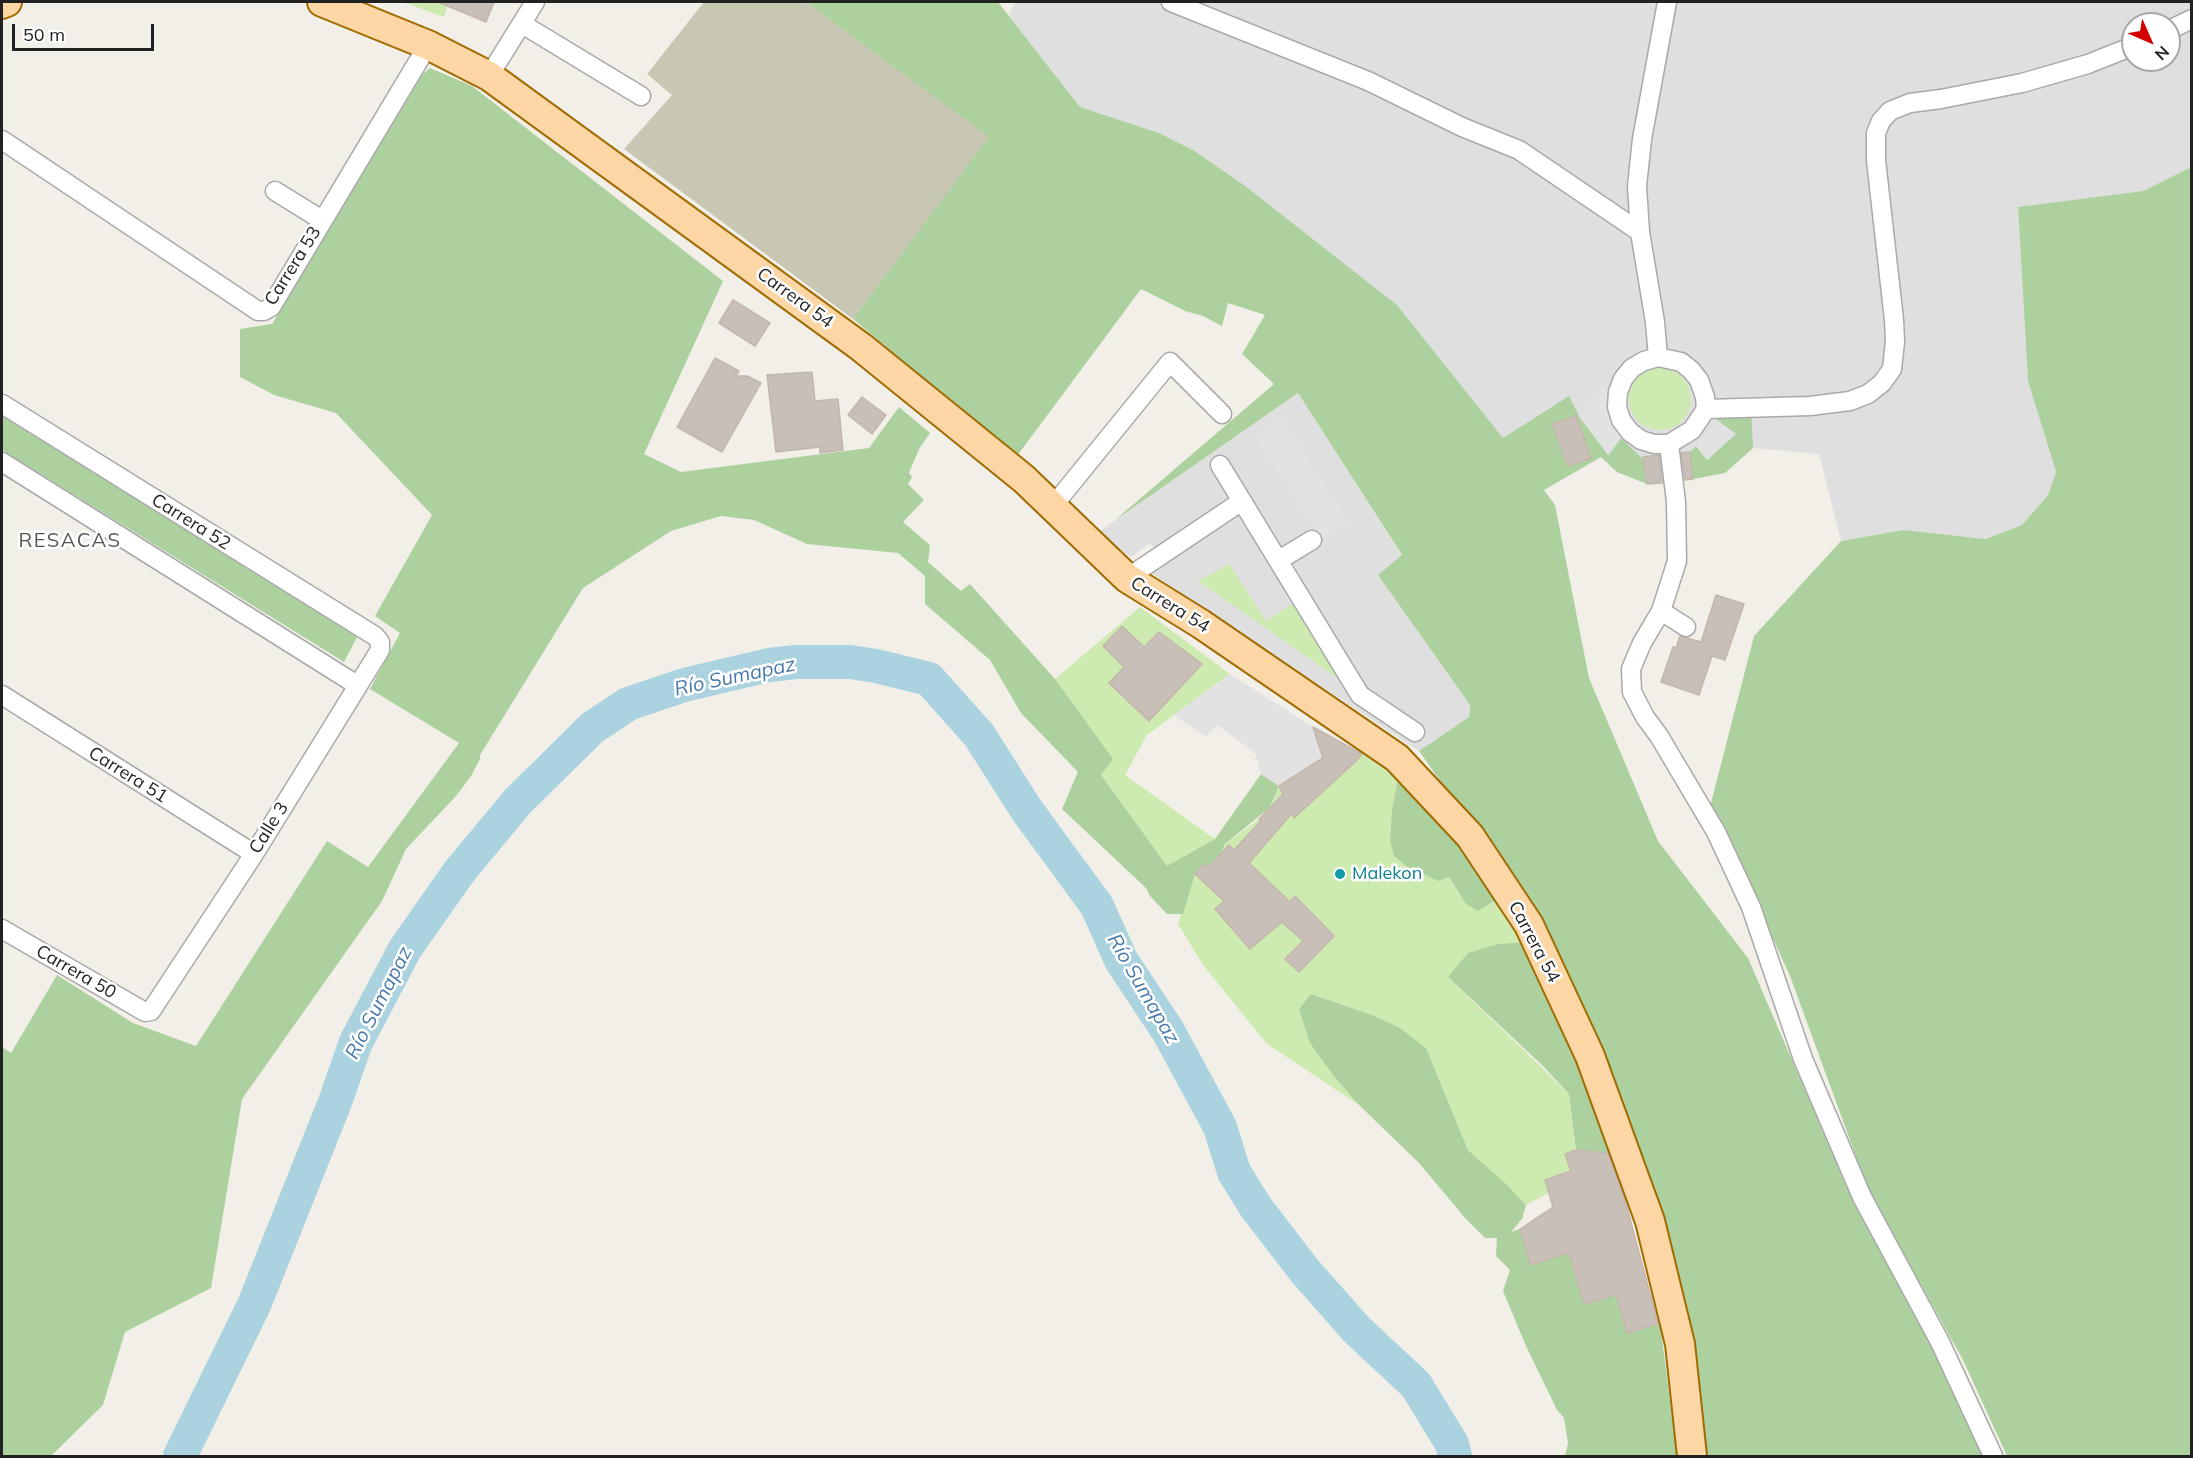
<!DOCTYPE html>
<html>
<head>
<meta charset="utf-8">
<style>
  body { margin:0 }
  #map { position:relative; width:2193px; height:1458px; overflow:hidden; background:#f2efe9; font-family:Mulish,sans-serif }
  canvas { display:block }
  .frame { position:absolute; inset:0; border:3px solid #222; pointer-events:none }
  .north { position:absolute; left:2121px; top:12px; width:60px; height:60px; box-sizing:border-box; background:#fff; border:2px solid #a7a7a7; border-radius:50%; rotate:135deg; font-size:16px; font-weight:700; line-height:24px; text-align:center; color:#222 }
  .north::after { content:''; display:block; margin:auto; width:21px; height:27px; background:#d40000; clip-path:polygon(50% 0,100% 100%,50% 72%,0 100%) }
  .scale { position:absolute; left:12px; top:24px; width:142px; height:27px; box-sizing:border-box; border:3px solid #222; border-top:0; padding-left:8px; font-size:18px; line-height:21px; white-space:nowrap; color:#222; -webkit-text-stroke:4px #fff; paint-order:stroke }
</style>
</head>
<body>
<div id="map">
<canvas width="2193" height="1458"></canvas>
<div class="frame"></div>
<div class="north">N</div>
<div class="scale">50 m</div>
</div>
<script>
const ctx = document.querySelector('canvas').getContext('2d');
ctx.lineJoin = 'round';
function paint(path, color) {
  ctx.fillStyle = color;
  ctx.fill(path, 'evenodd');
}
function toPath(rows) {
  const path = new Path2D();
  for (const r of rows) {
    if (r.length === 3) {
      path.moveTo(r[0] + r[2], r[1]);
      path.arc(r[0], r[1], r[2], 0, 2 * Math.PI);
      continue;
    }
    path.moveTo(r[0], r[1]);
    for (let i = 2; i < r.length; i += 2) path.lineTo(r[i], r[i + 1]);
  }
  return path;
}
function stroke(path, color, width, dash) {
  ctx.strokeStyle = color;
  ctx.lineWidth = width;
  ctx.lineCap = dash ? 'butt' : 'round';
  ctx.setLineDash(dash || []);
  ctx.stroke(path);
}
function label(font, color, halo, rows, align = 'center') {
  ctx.font = font + ' Mulish,sans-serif';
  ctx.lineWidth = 5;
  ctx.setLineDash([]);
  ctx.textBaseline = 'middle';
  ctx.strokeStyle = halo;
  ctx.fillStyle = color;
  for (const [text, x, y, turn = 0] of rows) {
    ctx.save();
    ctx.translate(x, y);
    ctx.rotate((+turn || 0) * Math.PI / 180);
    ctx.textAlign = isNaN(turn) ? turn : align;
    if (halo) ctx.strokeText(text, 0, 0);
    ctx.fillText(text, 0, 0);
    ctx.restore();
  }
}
paint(toPath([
  [1015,2,2191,2,2191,167,2143,191,2018,208,2028,381,2056,473,2048,495,2022,525,1986,539,1904,530,1841,541,1819,454,1753,448,1725,473,1693,479,1647,484,1617,472,1600,457,1544,490,1397,305,1244,185,1193,150,1159,133,1080,107,1009,16],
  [2133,24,2169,24,2169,60,2133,60],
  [1298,393,1402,556,1378,575,1470,705,1469,717,1419,751,1151,573,1165,558,1150,543,1131,557,1097,533]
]), '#e0dfdf');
paint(toPath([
  [704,2,806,2,990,137,853,319,624,149,672,95,647,74]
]), '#c7c7b4');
paint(toPath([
  [403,2,449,2,444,17],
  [1660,399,31],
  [1229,564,1266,621,1295,602,1346,684,1198,581],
  [1140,607,1230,674,1147,735,1125,775,1215,839,1169,870,1101,775,1055,679],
  [1363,752,1405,774,1398,778,1392,809,1390,840,1449,877,1466,904,1502,896,1524,942,1498,944,1448,977,1569,1094,1576,1150,1565,1154,1571,1171,1545,1180,1549,1193,1526,1205,1468,1150,1426,1048,1372,1015,1311,994,1336,1079,1359,1105,1267,1044,1203,965,1178,924,1195,874,1205,864,1219,856,1224,845,1259,819,1269,808,1279,786,1294,818,1355,762]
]), '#cdebb0');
paint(toPath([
  [806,2,998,2,1080,107,1159,133,1193,150,1244,185,1397,305,1503,438,1569,396,1580,418,1609,455,1621,438,1644,460,1647,484,1617,472,1601,457,1544,490,1555,505,1589,678,1658,841,1748,958,1854,1204,1934,1340,1984,1456,1707,1456,1693,1346,1663,1226,1447,791,1419,751,1469,717,1470,705,1378,575,1402,555,1298,393,1114,521,1274,384,1242,354,1265,315,1228,303,1222,326,1203,316,1185,311,1141,289,1017,456,853,319,989,137],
  [430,68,472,86,723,281,644,454,681,472,869,448,899,407,930,433,919,449,909,473,912,477,908,484,924,500,903,522,930,545,928,562,961,591,970,584,1055,679,1113,759,1101,775,1167,866,1215,839,1261,774,1279,786,1269,808,1224,845,1216,874,1205,864,1195,874,1183,914,1167,914,1150,896,1146,888,1062,809,1078,772,1021,713,990,660,925,604,925,576,898,553,807,544,754,520,721,516,671,531,583,588,480,755,480,759,471,776,456,796,406,849,382,901,242,1099,211,1288,125,1332,103,1405,51,1456,2,1456,2,1047,11,1053,57,975,133,1023,196,1046,327,841,368,867,459,743,370,689,400,633,375,616,432,515,336,413,274,395,240,377,240,329,272,324,422,75],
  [2191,167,2191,1456,2007,1456,1963,1360,1869,1192,1790,976,1711,803,1754,636,1841,541,1904,530,1986,539,2022,525,2048,495,2056,472,2028,381,2018,207,2143,191],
  [1751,408,1753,448,1725,473,1693,479,1690,452,1696,446,1707,460,1735,434,1717,420,1723,409],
  [2,415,357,637,344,662,2,450],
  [1405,774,1502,896,1478,911,1466,904,1449,877,1438,881,1406,866,1394,856,1390,840,1392,809,1398,778],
  [1524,942,1541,965,1611,1153,1576,1150,1569,1094,1543,1066,1448,977,1468,953,1498,944],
  [1311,994,1372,1015,1400,1028,1426,1048,1468,1150,1507,1185,1526,1205,1522,1219,1511,1232,1520,1229,1530,1264,1566,1241,1584,1304,1616,1295,1627,1333,1660,1323,1677,1456,1565,1456,1568,1443,1564,1418,1557,1410,1526,1346,1503,1291,1510,1270,1496,1256,1497,1238,1485,1238,1466,1219,1419,1163,1359,1105,1336,1079,1310,1043,1299,1009]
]), '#add19e');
paint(toPath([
  [1603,381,1621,438,1608,455,1580,418],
  [1281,417,1349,522,1322,540,1254,435],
  [1717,420,1736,434,1707,460,1696,446],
  [1230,674,1313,727,1323,758,1279,786,1261,774,1255,753,1217,725,1206,737,1174,715]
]), '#e2e2e2');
stroke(toPath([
  [180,1456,254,1305,335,1102,356,1042,405,949,459,872,518,801,592,728,628,704,684,685,769,665,796,662,850,662,876,666,929,679,979,735,1026,809,1097,906,1121,960,1168,1031,1220,1127,1234,1172,1255,1206,1304,1270,1357,1330,1416,1385,1452,1444,1455,1456]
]), '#aad3df', 34);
const building = toPath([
  [438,2,494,2,486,22,438,2],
  [733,300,770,323,755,346,719,323,733,300],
  [715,358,739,371,736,376,747,376,761,383,722,452,677,427,715,358],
  [812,372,815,401,838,399,843,450,820,453,820,447,776,452,767,375,812,372],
  [862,397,886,415,872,434,848,415,862,397],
  [1576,416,1591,458,1568,466,1552,424,1576,416],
  [1690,452,1693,479,1685,480,1681,453,1690,452],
  [1659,455,1662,483,1647,484,1643,457,1659,455],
  [1716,595,1744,604,1725,660,1712,656,1699,695,1661,682,1673,647,1676,648,1680,636,1701,642,1716,595],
  [1122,626,1144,647,1159,632,1202,664,1149,721,1109,683,1124,667,1103,646,1122,626],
  [1313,727,1362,754,1355,762,1294,818,1292,813,1249,863,1290,902,1295,896,1334,936,1299,972,1285,959,1303,941,1282,922,1250,949,1215,909,1224,901,1195,874,1205,864,1209,867,1229,845,1234,850,1261,821,1259,819,1283,794,1279,786,1323,758,1313,727],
  [1576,1150,1608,1153,1625,1200,1658,1324,1627,1333,1616,1295,1584,1304,1569,1253,1530,1265,1520,1229,1553,1207,1545,1180,1571,1171,1565,1154,1576,1150]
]);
paint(building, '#c7bfb8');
stroke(building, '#c4b6ab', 1.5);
const minor = toPath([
  [1171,2,1368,81,1462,127,1519,150,1640,232],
  [522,24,641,96],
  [2169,30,2192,19],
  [489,76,535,2],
  [2,140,258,311,264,311,271,307,428,45],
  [275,191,322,220],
  [1658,357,1655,322,1640,232,1637,186,1642,139,1667,2],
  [1658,357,1681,362,1691,370,1699,380,1705,397,1706,409,1692,430,1669,444,1654,444,1641,440,1630,432,1621,420,1617,407,1618,392,1623,379,1632,368,1644,361,1658,357],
  [2,404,375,636,380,642,380,650,254,854,151,1011,145,1012,2,929],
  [1706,409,1810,406,1850,401,1868,394,1882,383,1892,369,1895,342,1894,320,1876,160,1876,133,1881,121,1890,111,1910,103,1941,99,2022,83,2088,64,2133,46],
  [1669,444,1676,502,1677,561,1661,611,1642,643,1631,669,1632,692,1645,717,1659,736,1716,832,1751,907,1803,1059,1862,1197,1940,1342,1993,1456],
  [2,462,357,685],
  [1220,465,1360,695,1415,732],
  [1053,506,1170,362,1222,414],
  [1279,560,1312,540],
  [1127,578,1242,501],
  [1661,611,1686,627],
  [2,695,254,854]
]);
const primary = toPath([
  [322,2,428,45,489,76,861,347,1024,479,1127,578,1201,624,1397,758,1470,836,1529,925,1590,1056,1650,1221,1680,1344,1692,1456],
  [2,4,7,2]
]);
stroke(minor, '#a9a9a9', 21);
stroke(primary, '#a06b00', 32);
stroke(minor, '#fff', 18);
stroke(primary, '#fcd6a4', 28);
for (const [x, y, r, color] of [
  [1340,874,6,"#0f9aa8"]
]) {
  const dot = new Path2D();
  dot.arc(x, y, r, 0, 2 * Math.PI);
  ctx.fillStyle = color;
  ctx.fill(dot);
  stroke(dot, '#fff', 2);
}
label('18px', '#222', '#fff', [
  ["Carrera 53",293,266,-58],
  ["Carrera 54",795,298,36],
  ["Carrera 52",191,522,32],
  ["Carrera 54",1170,605,32],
  ["Carrera 51",128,775,32],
  ["Calle 3",269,828,-58],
  ["Carrera 54",1534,942,62],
  ["Carrera 50",76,972,30]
]);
label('18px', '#0d838f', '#fff', [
  ["Malekon",1352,874]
], 'left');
ctx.letterSpacing = '1.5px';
label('20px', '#555', '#fff', [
  ["RESACAS",70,541]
]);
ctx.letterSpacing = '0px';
label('italic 20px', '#4a7aab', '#fff', [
  ["Río Sumapaz",735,677,-12],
  ["Río Sumapaz",1143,989,60],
  ["Río Sumapaz",379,1003,-63]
]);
</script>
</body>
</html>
